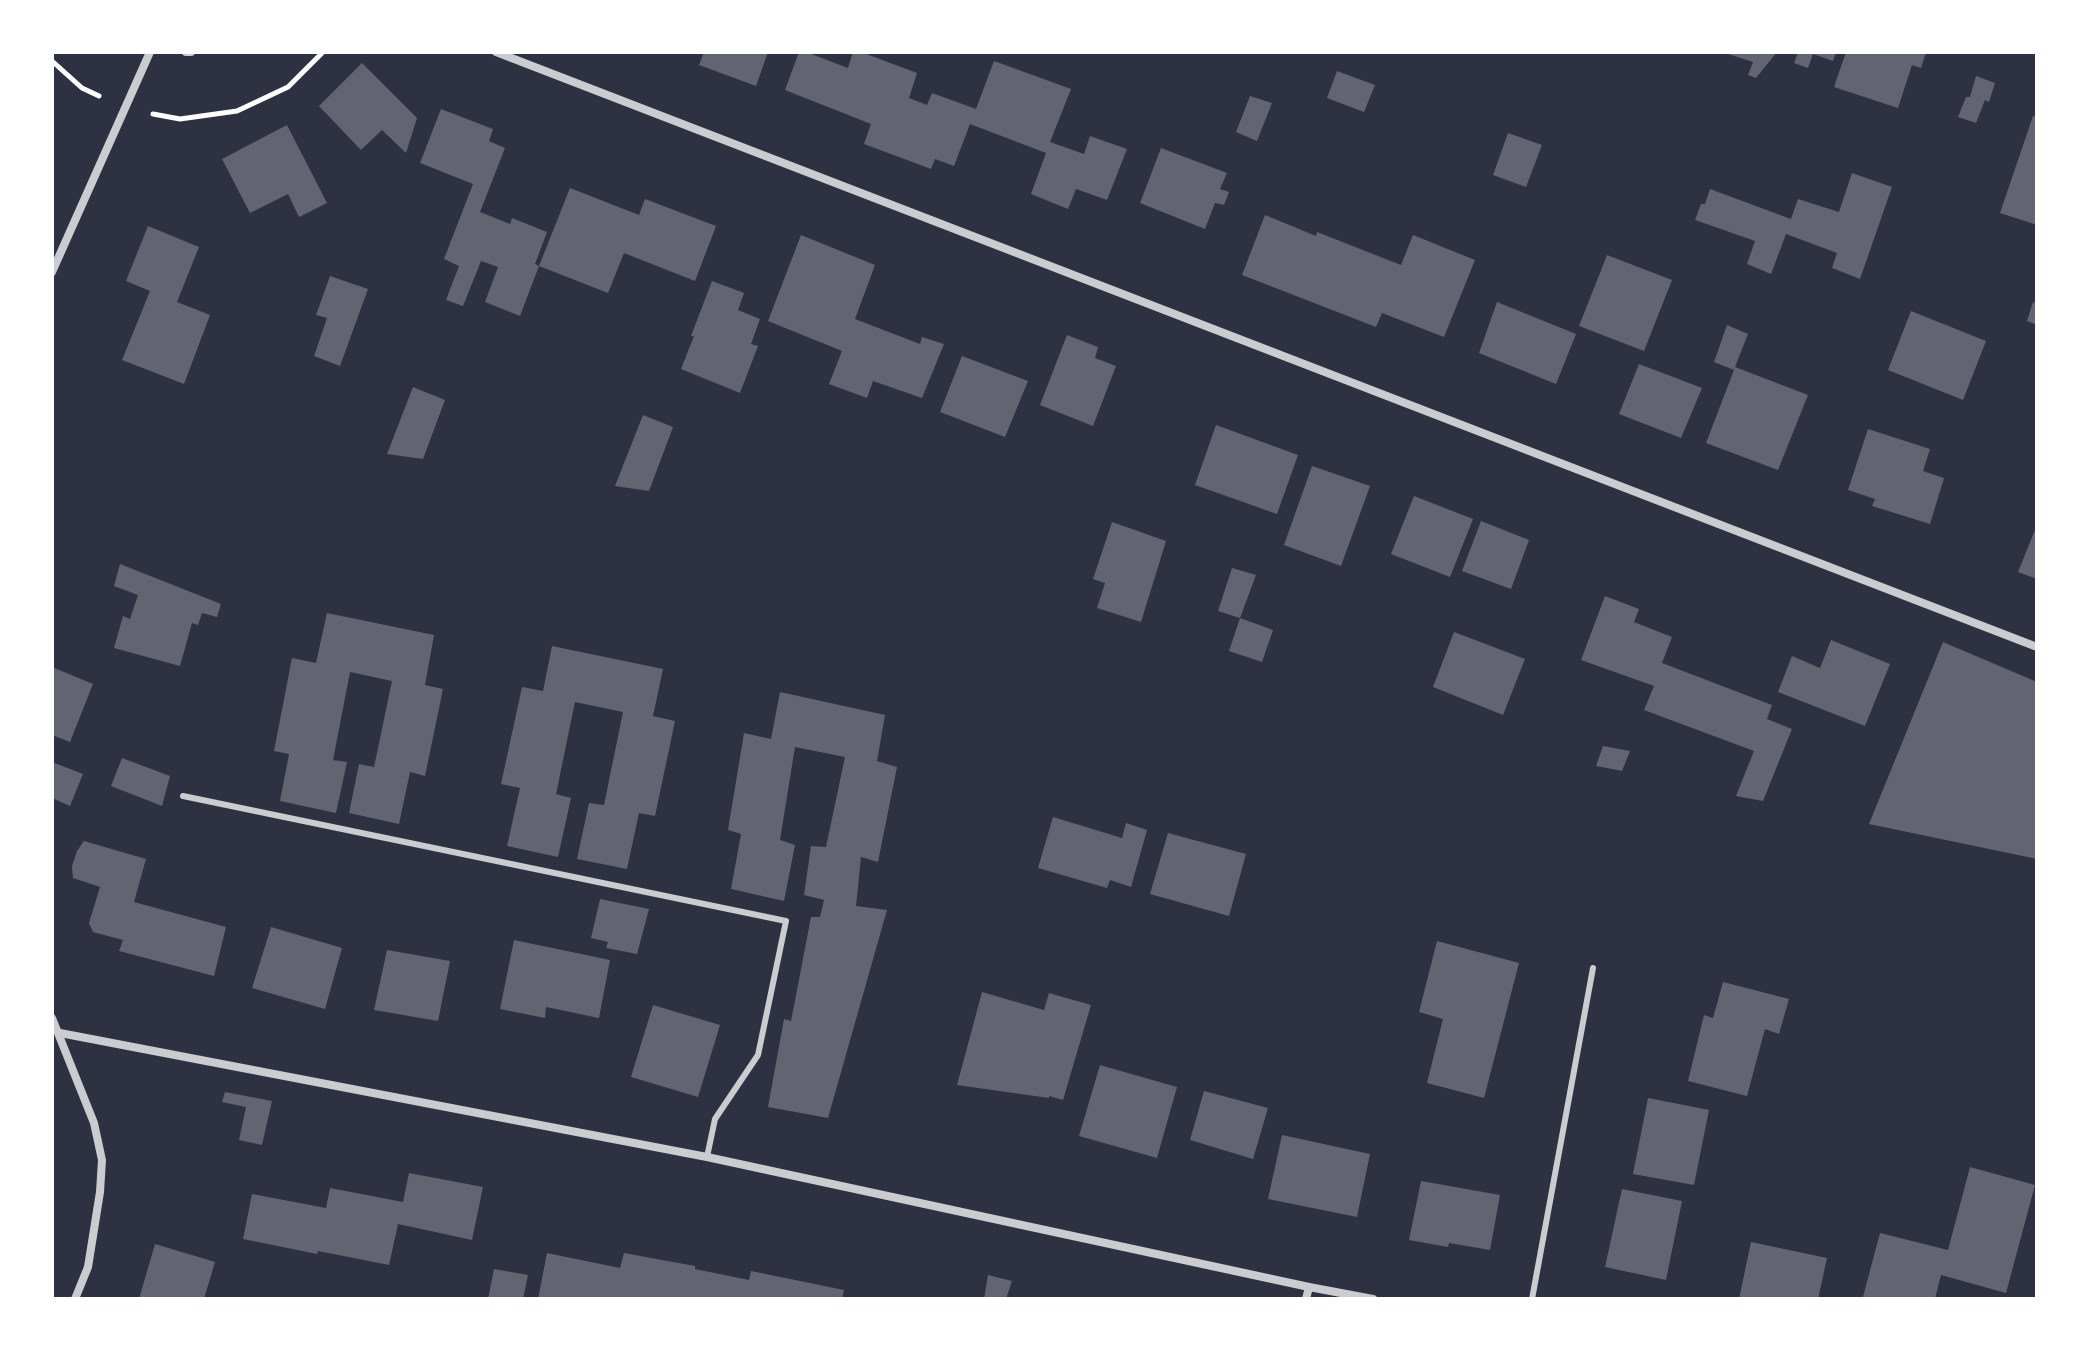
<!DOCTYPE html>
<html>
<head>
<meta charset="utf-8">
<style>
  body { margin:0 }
  #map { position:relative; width:2089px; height:1351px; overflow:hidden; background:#2d3142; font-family:Roboto,sans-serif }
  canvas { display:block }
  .frame { position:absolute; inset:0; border:54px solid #fff; pointer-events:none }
</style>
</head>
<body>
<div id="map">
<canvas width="2089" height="1351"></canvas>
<div class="frame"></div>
</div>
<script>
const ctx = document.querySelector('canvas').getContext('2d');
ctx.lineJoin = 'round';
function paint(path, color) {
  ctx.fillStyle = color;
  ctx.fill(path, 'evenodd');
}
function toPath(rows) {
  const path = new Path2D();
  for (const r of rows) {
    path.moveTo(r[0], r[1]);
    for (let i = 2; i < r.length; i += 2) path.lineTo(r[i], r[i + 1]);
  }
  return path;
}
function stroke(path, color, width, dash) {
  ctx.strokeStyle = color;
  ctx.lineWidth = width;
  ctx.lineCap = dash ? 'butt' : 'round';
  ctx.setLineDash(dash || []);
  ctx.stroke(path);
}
paint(toPath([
  [704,52,768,52,756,86,699,65],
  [799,52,806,52,848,68,853,52,861,52,917,73,909,98,927,105,932,93,976,109,994,61,1071,89,1050,142,1084,154,1090,136,1127,149,1107,200,1076,189,1068,209,1031,194,1046,153,970,124,954,166,935,159,931,169,864,144,871,124,785,90],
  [1777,52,1756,78,1748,75,1753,62,1725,53],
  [1798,52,1836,52,1833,61,1813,54,1808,68,1794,63],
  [1846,52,1926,52,1921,68,1912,65,1898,108,1834,87],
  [362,63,417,118,406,153,382,130,361,150,319,106],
  [1337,71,1375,85,1364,112,1327,98],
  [1976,76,1995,83,1989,102,1985,100,1976,123,1958,117,1966,97,1970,97],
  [1250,96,1272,103,1257,141,1236,132],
  [441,109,493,129,489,141,505,148,480,212,510,224,512,218,547,232,535,264,539,266,520,316,485,302,498,267,481,261,463,306,446,300,459,266,444,259,473,184,420,163],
  [2033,116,2037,117,2037,225,2000,213],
  [287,125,327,203,299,217,288,194,250,213,222,159],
  [1508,133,1542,145,1526,187,1493,175],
  [1161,148,1227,173,1220,189,1229,192,1224,205,1215,203,1205,229,1140,203],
  [1852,173,1892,187,1860,279,1832,268,1837,253,1786,234,1771,274,1747,264,1755,241,1695,220,1701,204,1705,204,1710,189,1791,219,1798,199,1839,212],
  [570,188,639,215,645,199,716,226,695,281,624,253,608,293,539,266],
  [1265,215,1316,236,1317,232,1401,265,1413,235,1475,260,1444,337,1382,313,1376,327,1242,275],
  [148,226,199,247,177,302,210,315,184,384,122,360,150,291,126,281],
  [801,235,875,265,855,319,920,344,922,337,944,344,922,398,873,381,867,398,829,384,842,351,768,321],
  [1607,255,1672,280,1644,351,1579,326],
  [330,276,368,289,340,366,314,356,327,318,316,315],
  [712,281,744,293,738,310,760,319,751,344,758,346,740,393,681,369,694,336,691,336],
  [1497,302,1576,334,1556,384,1479,353],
  [2033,302,2037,304,2037,325,2027,321],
  [1911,311,1986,341,1963,400,1888,370],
  [1727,325,1748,334,1735,367,1808,395,1778,470,1706,443,1734,370,1714,362],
  [1067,335,1098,347,1095,358,1116,366,1093,426,1040,405],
  [962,356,1028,381,1005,437,940,412],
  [1639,364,1702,388,1681,438,1619,414],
  [413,387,445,400,423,459,387,454],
  [643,415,673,427,649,491,615,486],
  [1216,425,1298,455,1277,514,1195,485],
  [1868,429,1930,449,1923,471,1944,478,1930,524,1872,506,1875,499,1848,490],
  [1312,466,1370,486,1341,566,1284,545],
  [1414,496,1473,519,1450,577,1391,554],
  [1481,521,1529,540,1511,589,1462,571],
  [1112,522,1166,541,1141,622,1097,608,1105,583,1093,579],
  [2037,525,2037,579,2018,572],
  [120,564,221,604,217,617,202,613,198,625,192,623,180,666,114,648,123,616,130,619,138,595,114,586],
  [1232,568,1256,575,1240,618,1218,611],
  [1605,596,1639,609,1634,622,1672,637,1662,663,1772,705,1767,719,1792,729,1763,801,1736,796,1754,751,1644,710,1654,686,1581,660],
  [327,613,434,635,425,685,443,689,425,776,410,772,399,824,349,813,359,764,374,767,392,681,350,672,333,760,347,762,336,813,280,801,289,754,274,751,292,658,316,663],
  [1240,618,1273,630,1262,662,1229,651],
  [1454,632,1525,659,1503,715,1433,687],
  [1831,640,1890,664,1865,726,1778,692,1792,656,1820,668],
  [1943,642,2037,682,2037,859,1869,824],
  [552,646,663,669,653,716,675,721,655,816,639,813,627,869,577,859,589,803,604,805,623,712,575,702,556,794,571,798,558,857,507,846,520,788,501,784,522,687,543,691],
  [52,667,93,684,70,742,52,735],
  [780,692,885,715,877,761,897,767,878,862,861,857,856,906,887,910,828,1118,768,1107,784,1019,791,1021,811,917,820,917,824,900,804,895,811,846,826,847,845,757,795,747,780,840,795,845,784,901,731,889,741,834,728,830,744,733,771,739],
  [1603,746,1630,751,1622,771,1596,766],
  [122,758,170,776,162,806,111,786],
  [52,762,83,774,70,806,52,798],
  [1053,817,1122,838,1126,823,1147,830,1131,887,1110,880,1107,888,1038,868],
  [1168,833,1246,854,1229,916,1150,894],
  [84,841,146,859,134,902,226,927,214,976,119,951,123,940,93,932,89,923,100,887,73,878,72,866,77,851],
  [600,899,649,909,637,954,606,948,608,942,591,938],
  [271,927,342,948,325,1009,252,988],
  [514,940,610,960,599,1018,546,1007,545,1018,500,1009],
  [1437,941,1519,963,1484,1098,1427,1083,1443,1019,1419,1012],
  [387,950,450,961,438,1021,374,1010],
  [1723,982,1789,999,1779,1034,1765,1029,1747,1096,1688,1081,1704,1015,1713,1018],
  [982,992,1044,1010,1049,993,1091,1005,1063,1100,1049,1096,1049,1098,957,1085],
  [653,1005,720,1025,698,1097,631,1077],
  [1100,1065,1177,1087,1157,1158,1079,1136],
  [1204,1091,1268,1108,1253,1159,1190,1140],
  [225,1092,272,1101,262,1145,239,1140,246,1107,222,1102],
  [1648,1098,1709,1110,1694,1185,1633,1174],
  [1282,1135,1370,1154,1357,1217,1268,1199],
  [1970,1167,2035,1185,2006,1293,1941,1275,1935,1299,1872,1299,1863,1297,1880,1233,1948,1250],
  [409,1173,483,1187,472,1240,398,1224,389,1265,318,1251,317,1254,243,1239,252,1194,326,1208,330,1188,403,1202],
  [1421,1181,1500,1195,1490,1250,1449,1243,1448,1247,1409,1240],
  [1622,1189,1682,1201,1666,1280,1605,1267],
  [1751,1242,1827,1258,1818,1299,1739,1299],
  [155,1244,215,1262,204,1299,139,1299],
  [547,1253,620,1268,624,1253,695,1266,695,1269,749,1280,751,1271,844,1290,842,1299,538,1299],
  [494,1269,528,1275,523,1299,488,1299],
  [988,1275,1012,1281,1006,1299,984,1299]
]), '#626471');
stroke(toPath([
  [52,61,82,88,99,96],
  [153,114,180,119,237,111,288,87,323,52]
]), '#fff', 5);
stroke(toPath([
  [183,796,786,921,758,1055,715,1119,707,1157],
  [1532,1299,1593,968]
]), '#caccd0', 6);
stroke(toPath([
  [186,52,191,52],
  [496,52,2037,647],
  [52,272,150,52],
  [52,1018,94,1123,102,1160,100,1192,88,1267,75,1299],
  [60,1033,707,1157,1309,1287,1373,1299],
  [1306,1299,1309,1287]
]), '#caccd0', 8);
</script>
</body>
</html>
